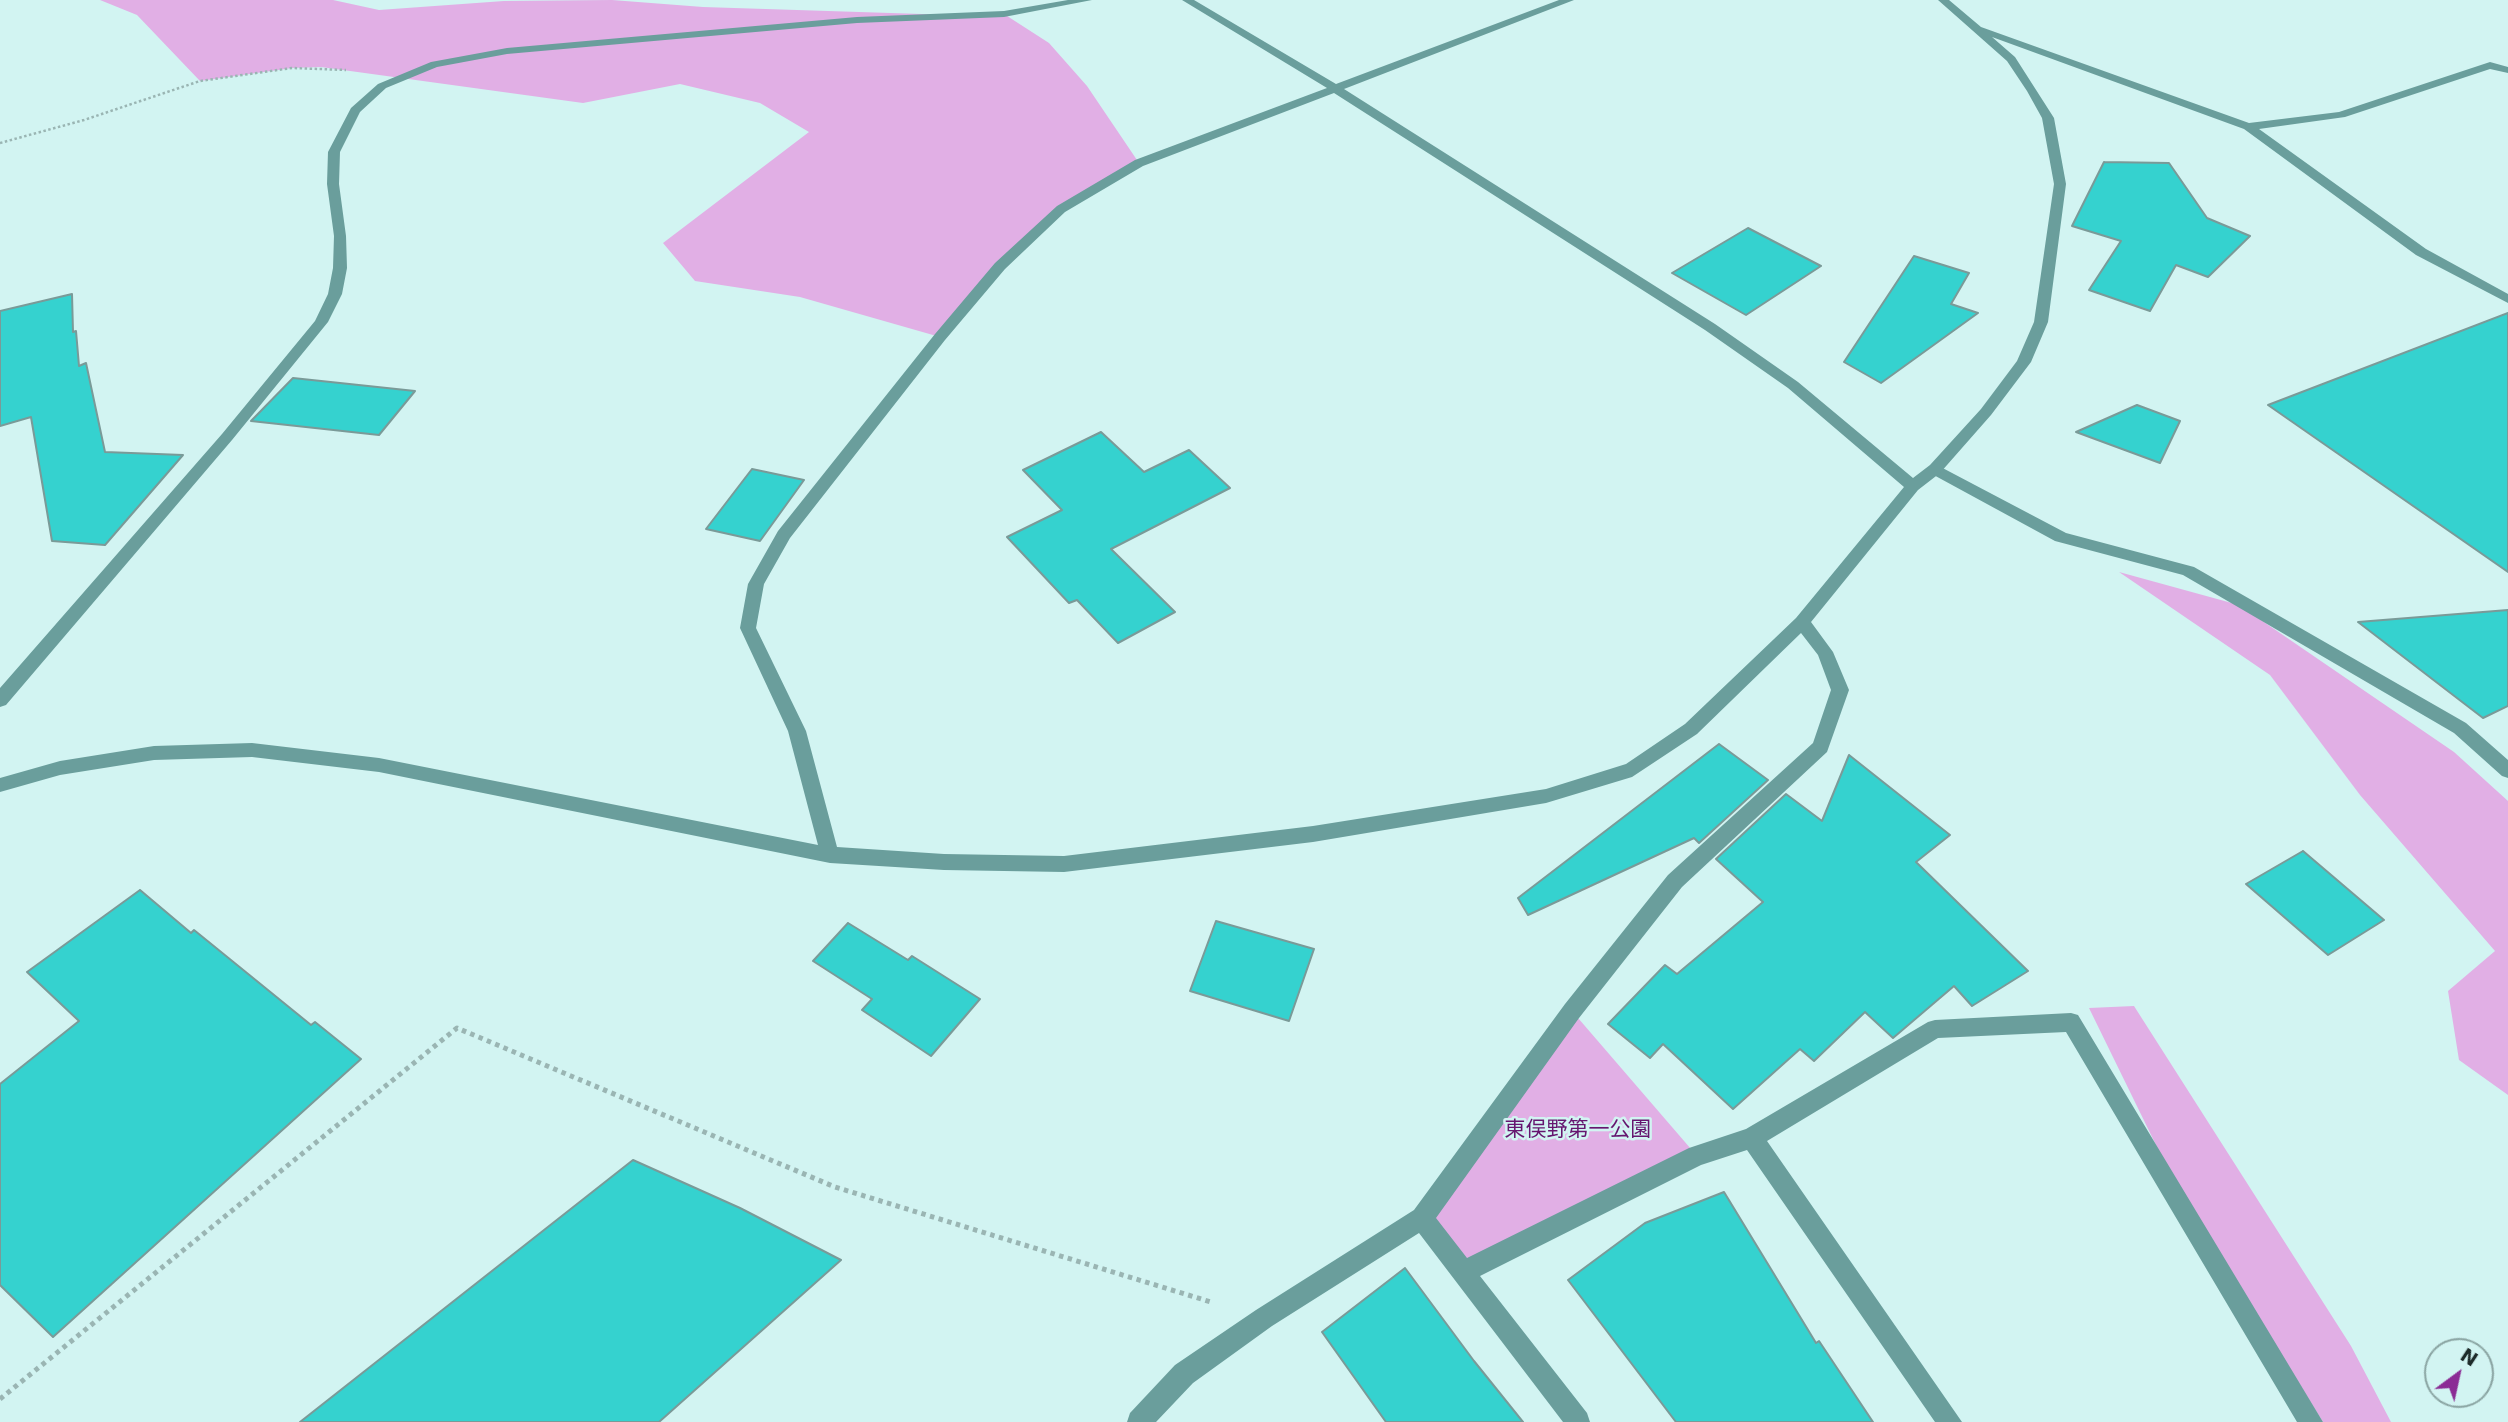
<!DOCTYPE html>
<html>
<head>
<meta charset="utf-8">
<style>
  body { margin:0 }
  #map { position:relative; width:2508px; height:1422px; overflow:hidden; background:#d2f4f2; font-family:"DejaVu Sans",sans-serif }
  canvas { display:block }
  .north { position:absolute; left:2424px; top:1338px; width:70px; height:70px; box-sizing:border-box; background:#d2f4f2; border:2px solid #8aa4a2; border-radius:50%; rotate:33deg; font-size:19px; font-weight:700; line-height:28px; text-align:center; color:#1e2b2a }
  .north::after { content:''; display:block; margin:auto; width:24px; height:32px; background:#8b2c95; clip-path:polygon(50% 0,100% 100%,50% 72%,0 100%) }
</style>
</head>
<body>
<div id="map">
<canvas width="2508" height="1422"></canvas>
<div class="north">N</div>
</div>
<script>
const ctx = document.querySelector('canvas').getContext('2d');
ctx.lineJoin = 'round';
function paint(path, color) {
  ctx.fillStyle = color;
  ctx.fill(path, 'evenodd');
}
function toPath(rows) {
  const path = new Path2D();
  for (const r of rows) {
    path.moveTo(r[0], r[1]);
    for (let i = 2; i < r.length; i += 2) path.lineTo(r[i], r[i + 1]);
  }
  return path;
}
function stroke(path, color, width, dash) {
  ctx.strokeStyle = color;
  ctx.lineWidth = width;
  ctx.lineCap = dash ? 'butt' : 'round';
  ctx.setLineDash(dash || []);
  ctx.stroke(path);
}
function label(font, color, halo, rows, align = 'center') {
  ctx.font = font + ' "DejaVu Sans","Noto Sans JP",sans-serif';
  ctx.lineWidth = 5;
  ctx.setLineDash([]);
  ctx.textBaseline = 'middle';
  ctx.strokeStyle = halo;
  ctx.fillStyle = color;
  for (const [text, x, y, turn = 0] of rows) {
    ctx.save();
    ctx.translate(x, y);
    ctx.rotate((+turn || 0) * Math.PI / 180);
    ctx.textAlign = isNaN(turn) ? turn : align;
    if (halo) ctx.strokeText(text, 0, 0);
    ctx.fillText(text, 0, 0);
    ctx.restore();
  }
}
paint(toPath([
  [100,0,333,0,379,10,504,1,612,0,703,7,953,15,1004,14,1049,43,1087,86,1139,163,1061,209,940,337,800,297,695,281,663,243,809,132,760,103,680,84,583,103,321,67,292,68,200,81,137,15],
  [2119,572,2239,605,2454,752,2508,801,2508,1095,2459,1060,2448,991,2495,951,2360,795,2270,675],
  [2134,1006,2351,1346,2391,1422,2323,1422,2176,1186,2089,1008],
  [1572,1011,1697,1156,1465,1271,1422,1218]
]), '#e1afe5');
const building = toPath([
  [2104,162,2169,163,2207,218,2250,236,2208,277,2176,265,2150,311,2089,290,2121,241,2072,226,2104,162],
  [1748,228,1821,266,1746,315,1672,273,1748,228],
  [1914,256,1969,273,1951,304,1978,313,1881,383,1844,362,1914,256],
  [72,294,73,332,76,331,79,366,86,363,105,452,183,455,105,545,52,541,31,417,0,426,0,311,72,294],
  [2508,313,2508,572,2268,405,2508,313],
  [293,378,415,391,379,435,251,421,293,378],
  [2137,405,2180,421,2160,463,2076,432,2137,405],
  [1101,432,1144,472,1189,450,1230,488,1111,549,1175,612,1118,643,1077,600,1069,603,1007,537,1062,510,1023,470,1101,432],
  [752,469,804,480,760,541,706,529,752,469],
  [2508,610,2508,706,2483,718,2358,622,2508,610],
  [1719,744,1768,780,1699,843,1694,838,1528,915,1518,898,1719,744],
  [1849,755,1950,835,1916,862,2028,971,1972,1006,1954,986,1893,1038,1865,1012,1814,1061,1800,1049,1733,1109,1663,1044,1650,1058,1608,1024,1665,965,1677,974,1763,902,1716,859,1786,794,1822,821,1849,755],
  [2303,851,2384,920,2328,955,2246,884,2303,851],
  [140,890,191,933,194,930,311,1025,315,1022,361,1059,53,1337,0,1285,0,1084,79,1021,27,972,140,890],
  [1216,921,1314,949,1289,1021,1190,991,1216,921],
  [848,923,908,960,912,956,980,999,931,1056,862,1010,872,999,813,961,848,923],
  [633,1160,740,1208,841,1260,659,1422,300,1422,633,1160],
  [1724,1192,1816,1343,1819,1341,1873,1422,1676,1422,1568,1280,1645,1223,1724,1192],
  [1405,1268,1474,1361,1523,1422,1386,1422,1322,1332,1405,1268]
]);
paint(building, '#35d2cf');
stroke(building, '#7a9a98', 2);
stroke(toPath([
  [0,143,84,120,200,81,292,68,346,70]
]), '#9ab5b3', 2.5, [2.5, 2.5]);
stroke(toPath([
  [0,1399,457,1028,835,1187,1211,1302]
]), '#9ab5b3', 5, [4.5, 4.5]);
paint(toPath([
  [1935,464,2066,533,2194,567,2466,723,2508,760,2508,778,2502,776,2454,733,2183,575,2055,541,1930,473,1927,469,1935,464]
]), '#6a9e9c');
paint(toPath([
  [1068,0,1092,0,1004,17,857,23,507,54,437,67,386,88,360,112,340,152,339,184,346,236,347,268,342,294,328,322,232,440,6,705,0,707,0,688,222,434,315,321,328,294,333,268,334,236,327,184,328,152,351,108,378,84,431,62,507,48,857,17,1004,11,1068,0],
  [1182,0,1194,0,1336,84,1559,0,1574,0,1344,89,1715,324,1798,382,1913,478,1930,465,1981,409,2017,361,2034,322,2054,184,2042,118,2027,91,2007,61,1938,0,1949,0,1981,27,2249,123,2339,112,2490,62,2508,67,2508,73,2490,69,2345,117,2259,129,2426,249,2508,294,2508,303,2416,255,2244,129,1992,37,2015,57,2054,118,2066,184,2048,322,2031,362,1991,415,1940,473,1918,490,1811,622,1833,652,1849,690,1827,752,1682,887,1579,1018,1436,1218,1467,1258,1689,1148,1746,1129,1928,1022,1935,1020,2071,1013,2078,1015,2323,1422,2297,1422,2066,1032,1938,1038,1767,1141,1962,1422,1935,1422,1747,1150,1701,1165,1480,1276,1587,1413,1590,1422,1563,1422,1419,1233,1272,1326,1193,1383,1156,1422,1127,1422,1130,1413,1175,1365,1256,1310,1414,1210,1565,1004,1668,875,1813,743,1831,690,1818,655,1801,633,1697,734,1632,777,1546,803,1313,842,1064,872,944,870,830,863,379,772,252,757,154,760,60,775,0,792,0,778,60,761,154,746,252,743,379,758,818,845,788,731,740,628,748,584,778,531,935,334,995,263,1057,206,1135,160,1327,88,1182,0],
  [1334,93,1705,330,1788,388,1904,487,1796,618,1685,724,1626,764,1546,789,1313,826,1064,856,944,854,837,847,806,731,756,628,764,584,790,538,945,340,1005,269,1065,212,1143,166,1334,93]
]), '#6a9e9c');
label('21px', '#66166f', '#d2f4f2', [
  ["東俣野第一公園",1578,1131]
]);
</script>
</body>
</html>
